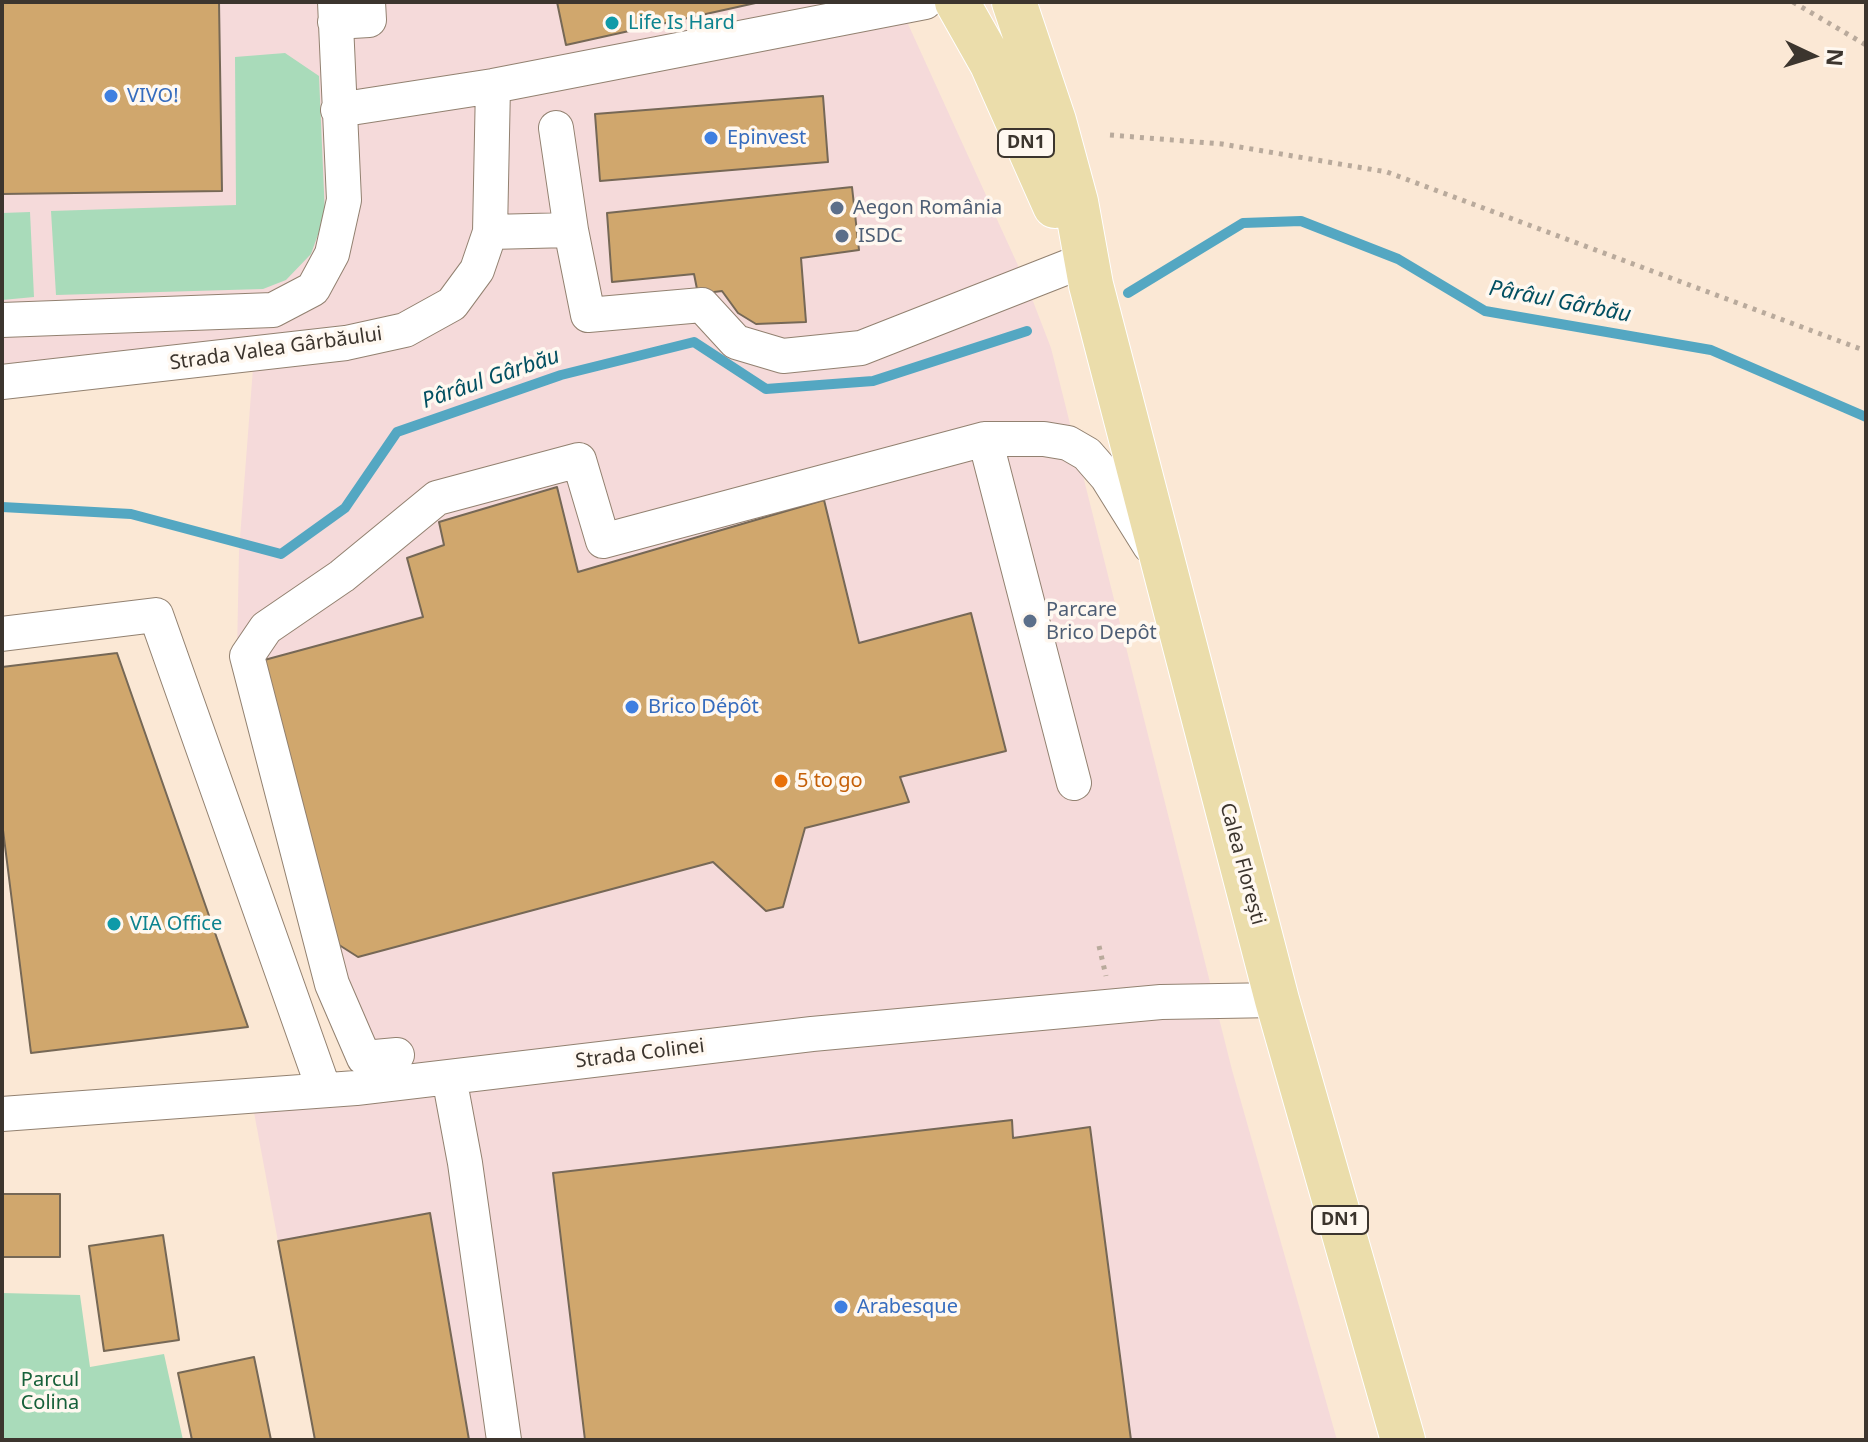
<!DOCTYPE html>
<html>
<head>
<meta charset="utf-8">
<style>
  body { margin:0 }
  #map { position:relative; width:1868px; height:1442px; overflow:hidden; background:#fbe8d5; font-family:"Noto Sans",sans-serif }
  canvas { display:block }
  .frame { position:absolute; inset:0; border:4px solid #3c352e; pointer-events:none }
  .north { position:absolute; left:1772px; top:16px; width:80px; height:80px; -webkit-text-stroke:6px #fff8f0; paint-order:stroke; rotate:94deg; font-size:22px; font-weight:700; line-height:32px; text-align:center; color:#3c352e }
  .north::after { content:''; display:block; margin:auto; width:28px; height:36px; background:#3c352e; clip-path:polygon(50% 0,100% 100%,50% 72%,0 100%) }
</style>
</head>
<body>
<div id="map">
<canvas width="1868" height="1442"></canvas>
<div class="frame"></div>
<div class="north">N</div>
</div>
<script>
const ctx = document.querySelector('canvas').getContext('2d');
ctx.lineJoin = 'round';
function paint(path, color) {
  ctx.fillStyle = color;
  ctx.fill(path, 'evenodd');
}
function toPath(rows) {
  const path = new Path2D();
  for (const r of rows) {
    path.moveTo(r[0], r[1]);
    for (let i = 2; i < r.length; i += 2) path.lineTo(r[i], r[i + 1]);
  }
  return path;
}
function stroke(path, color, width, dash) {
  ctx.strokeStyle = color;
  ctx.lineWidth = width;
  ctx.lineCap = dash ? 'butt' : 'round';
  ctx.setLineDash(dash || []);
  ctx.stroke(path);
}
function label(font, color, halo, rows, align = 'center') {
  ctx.font = font + ' "Noto Sans",sans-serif';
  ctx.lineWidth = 7;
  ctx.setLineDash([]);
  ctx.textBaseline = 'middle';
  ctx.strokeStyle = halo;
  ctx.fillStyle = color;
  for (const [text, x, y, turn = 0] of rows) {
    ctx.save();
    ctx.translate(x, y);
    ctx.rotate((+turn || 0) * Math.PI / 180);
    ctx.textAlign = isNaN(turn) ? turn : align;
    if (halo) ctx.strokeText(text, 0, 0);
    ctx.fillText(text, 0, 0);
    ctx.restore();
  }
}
paint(toPath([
  [2,2,898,2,1026,283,1051,348,1232,1070,1337,1440,315,1440,253,1107,357,1072,237,654,239,551,255,342,2,364]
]), '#f5dada');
paint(toPath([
  [285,53,319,76,325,215,311,254,286,280,263,289,56,295,51,211,236,205,235,57],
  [30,212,34,297,2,300,2,213],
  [2,1293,80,1295,90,1367,164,1354,183,1440,2,1440]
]), '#a9dbba');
stroke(toPath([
  [1128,293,1243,223,1301,221,1398,259,1485,311,1711,350,1866,417],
  [2,507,131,514,281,554,345,508,397,432,561,375,694,342,766,389,873,381,1027,331]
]), '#54a7c2', 10);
const building = toPath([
  [2,2,219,2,222,191,2,194,2,2],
  [557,2,760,2,566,45,557,2],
  [823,96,828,162,600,181,595,114,823,96],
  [852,187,859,250,801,258,806,322,756,324,738,313,722,291,698,294,694,274,612,282,607,213,852,187],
  [557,487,578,572,824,500,859,643,971,613,1006,751,900,777,909,802,805,828,783,907,766,911,713,862,358,957,336,943,257,662,423,617,407,558,444,545,439,522,557,487],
  [117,653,248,1027,31,1053,2,822,2,667,117,653],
  [1012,1120,1013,1138,1090,1127,1131,1440,585,1440,553,1173,1012,1120],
  [2,1194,60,1194,60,1257,2,1257,2,1194],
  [430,1213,469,1440,315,1440,278,1241,430,1213],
  [163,1235,179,1340,104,1351,89,1246,163,1235],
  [254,1357,271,1440,192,1440,178,1373,254,1357]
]);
paint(building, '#d0a76d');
stroke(building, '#766856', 2);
const minor = toPath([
  [335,22,369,20,368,2],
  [338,110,493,86,925,2],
  [556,128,571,230],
  [490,232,571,230,588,315,702,305,736,342,783,356,861,348,1080,262],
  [2,320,273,310,313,289,332,254,344,200,335,2],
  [2,382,346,343,405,330,452,304,477,270,490,232,493,86],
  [2,634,156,615,324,1090],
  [1074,783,985,439,1044,439,1068,443,1087,454,1107,477,1150,546],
  [397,1055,364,1058,332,984,247,656,266,628,342,576,437,498,579,460,603,541,985,439],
  [449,1077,465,1163,504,1440],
  [2,1114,356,1088,812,1034,1161,1002,1277,1000]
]);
const major = toPath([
  [957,2,992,64,1055,206],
  [1014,2,1054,121,1076,202,1091,285,1277,1000,1403,1440]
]);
stroke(minor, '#928170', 36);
stroke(major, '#fff', 46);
stroke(toPath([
  [1793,2,1866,45],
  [1110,135,1222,144,1387,172,1866,351],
  [1099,946,1106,976]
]), '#b9aa9c', 5, [4, 6]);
stroke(minor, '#fff', 34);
stroke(major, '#ebddab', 44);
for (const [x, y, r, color] of [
  [612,23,8,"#0f9aa8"],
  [111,96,8,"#3f7fe0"],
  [711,138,8,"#3f7fe0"],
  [837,208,8,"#5c6f8a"],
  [842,236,8,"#5c6f8a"],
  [1030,621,8,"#5c6f8a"],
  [632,707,8,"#3f7fe0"],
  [781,781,8,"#e8710a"],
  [114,924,8,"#0f9aa8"],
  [841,1307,8,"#3f7fe0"]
]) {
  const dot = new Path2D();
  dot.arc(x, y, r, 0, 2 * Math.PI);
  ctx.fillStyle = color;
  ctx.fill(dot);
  stroke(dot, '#fff8f0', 3);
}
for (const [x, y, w] of [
  [1026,143,56],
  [1340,1220,56]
]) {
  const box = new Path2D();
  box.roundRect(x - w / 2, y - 14, w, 28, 6);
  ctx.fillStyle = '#fff8f0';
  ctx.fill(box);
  stroke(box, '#3c352e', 2);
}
label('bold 18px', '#3c352e', null, [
  ["DN1",1026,143],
  ["DN1",1340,1220]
]);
label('20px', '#0d838f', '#fff8f0', [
  ["Life Is Hard",628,23],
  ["VIA Office",130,924]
], 'left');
label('20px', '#366cbe', '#fff8f0', [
  ["VIVO!",127,96],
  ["Epinvest",727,138],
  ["Brico Dépôt",648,707],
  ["Arabesque",857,1307]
], 'left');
label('20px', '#4e5e75', '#fff8f0', [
  ["Aegon România",853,208],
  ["ISDC",858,236],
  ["Parcare",1046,610],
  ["Brico Depôt",1046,633]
], 'left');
label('20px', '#3c352e', '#fff8f0', [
  ["Strada Valea Gârbăului",276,349,-8],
  ["Calea Florești",1242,864,75],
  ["Strada Colinei",640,1054,-7]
]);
label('20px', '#c56008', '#fff8f0', [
  ["5 to go",797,781]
], 'left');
label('20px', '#166039', '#fff8f0', [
  ["Parcul",50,1380],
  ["Colina",50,1403]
]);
label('italic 22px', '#024f61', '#fff8f0', [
  ["Pârâul Gârbău",1560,302,11],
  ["Pârâul Gârbău",491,379,-19]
]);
</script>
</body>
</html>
